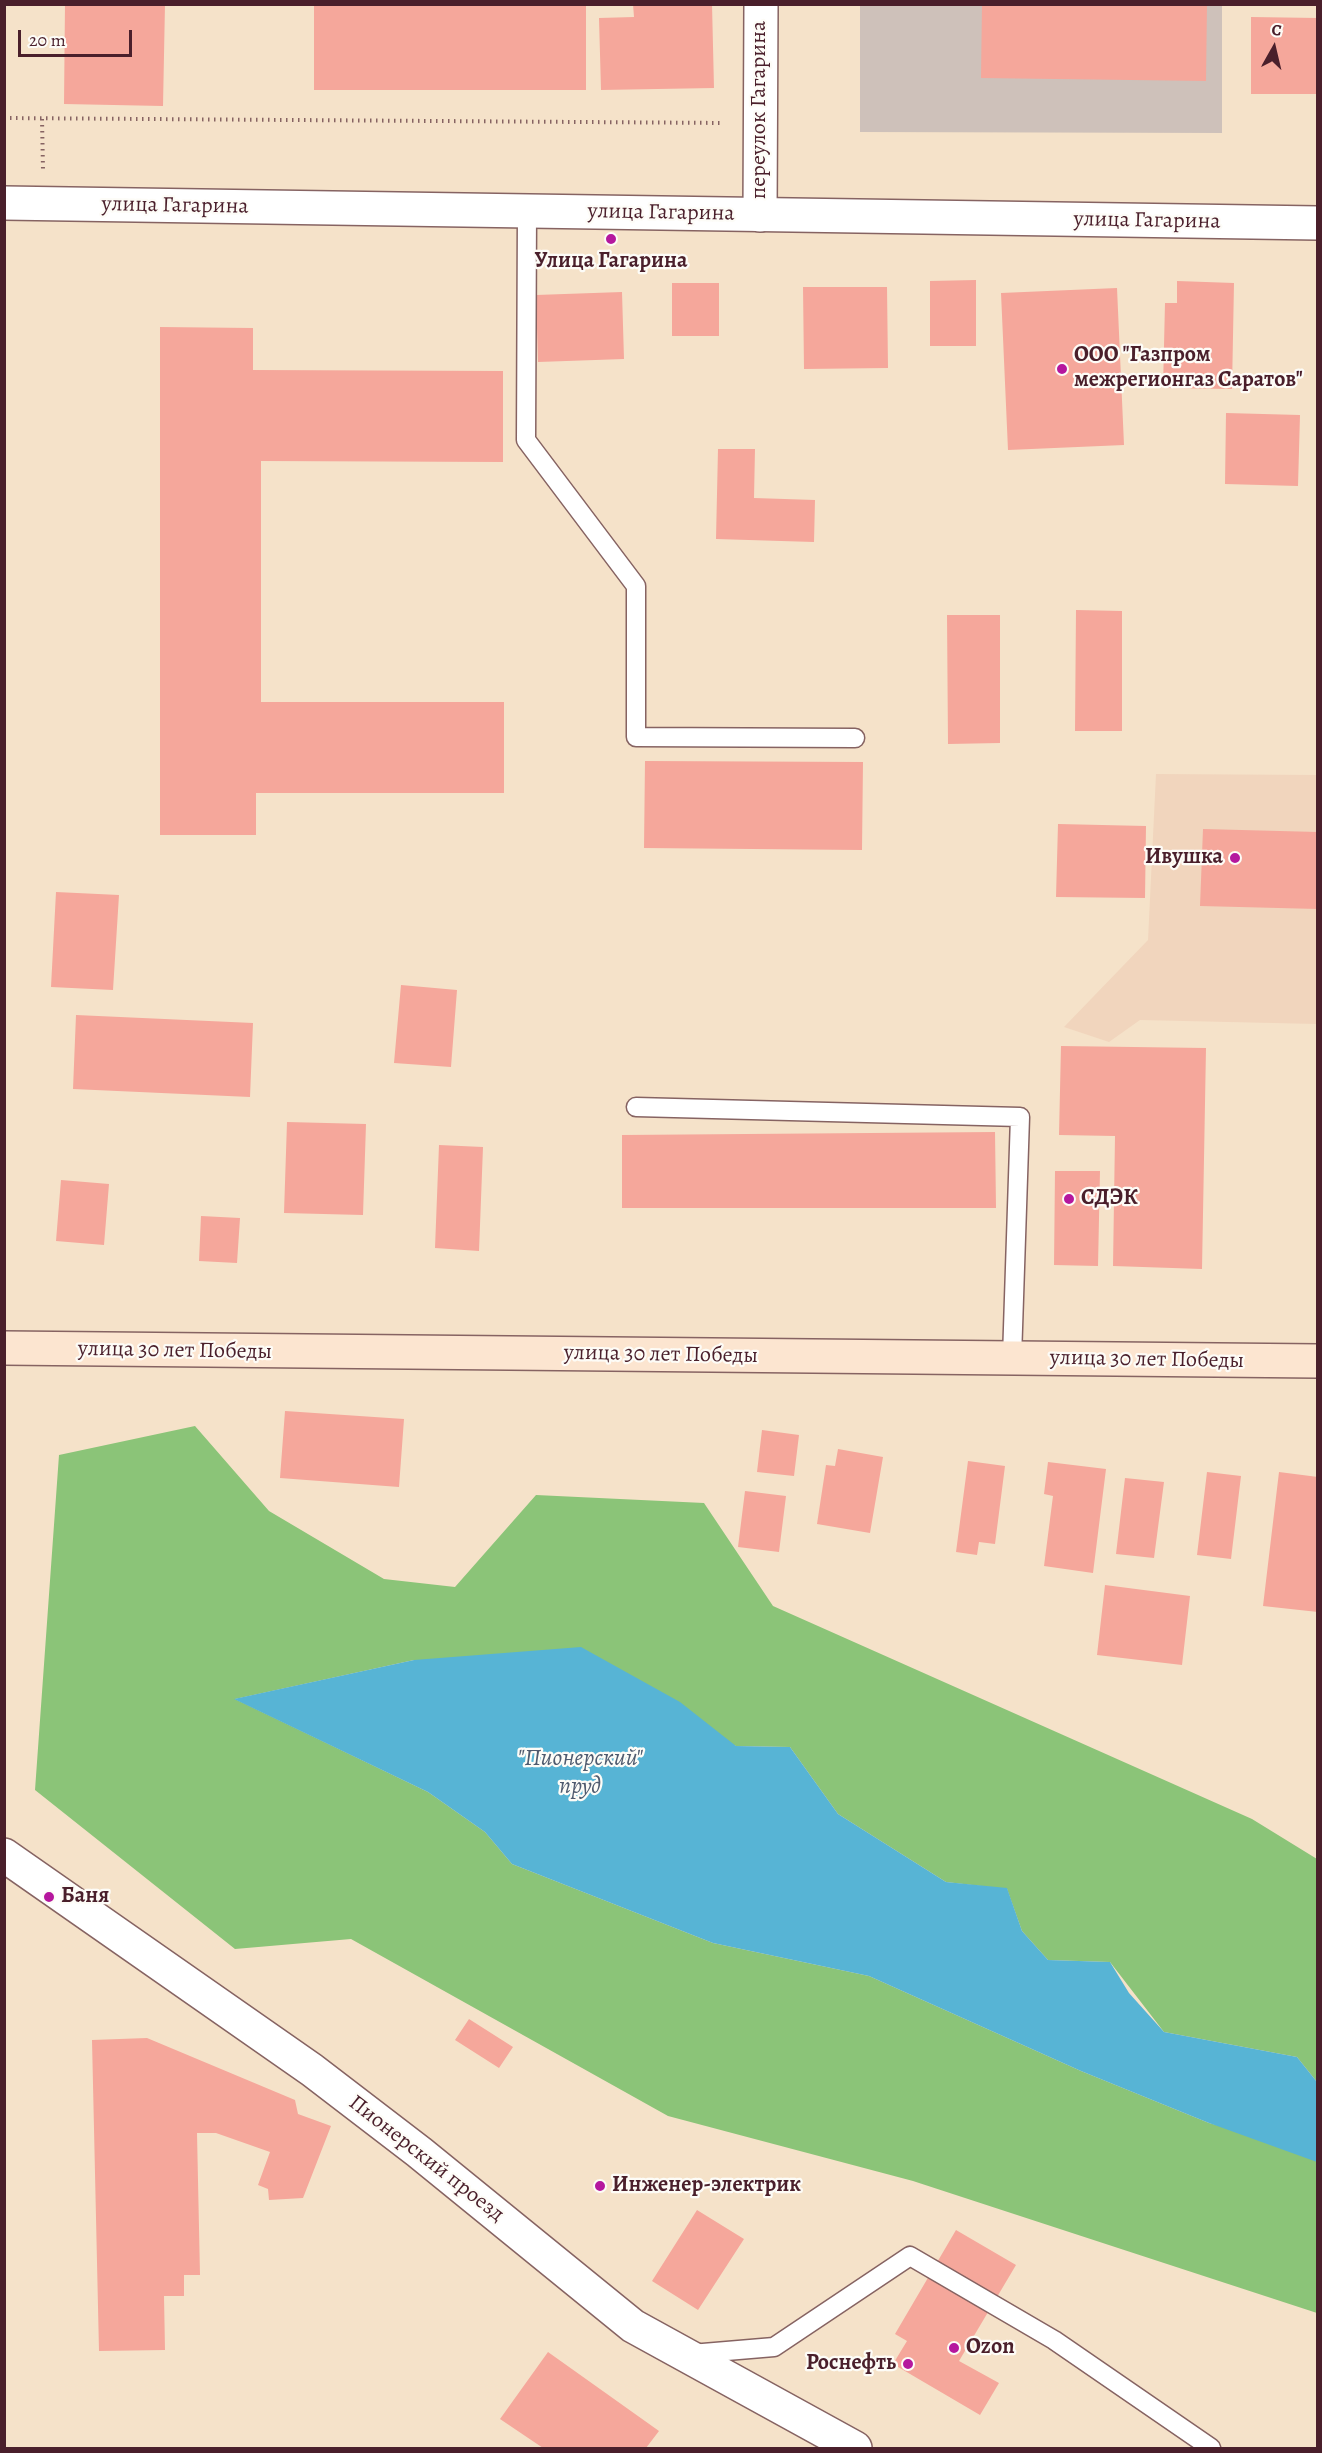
<!DOCTYPE html>
<html>
<head>
<meta charset="utf-8">
<style>
  body { margin:0 }
  #map { position:relative; width:1322px; height:2453px; overflow:hidden; background:#f5e2c9; font-family:Alegreya,serif }
  canvas { display:block }
  .frame { position:absolute; inset:0; border:6px solid #4a1f2b; pointer-events:none }
  .north { position:absolute; left:1244px; top:18px; width:60px; height:60px; -webkit-text-stroke:4px #fdfcf7; paint-order:stroke; rotate:8deg; font-size:16px; font-weight:700; line-height:24px; text-align:center; color:#4a1f2b }
  .north::after { content:''; display:block; margin:auto; width:21px; height:27px; background:#4a1f2b; clip-path:polygon(50% 0,100% 100%,50% 72%,0 100%) }
  .scale { position:absolute; left:18px; top:30px; width:114px; height:27px; box-sizing:border-box; border:3px solid #4a1f2b; border-top:0; padding-left:8px; font-size:18px; line-height:21px; white-space:nowrap; color:#4a1f2b; -webkit-text-stroke:4px #fdfcf7; paint-order:stroke }
</style>
</head>
<body>
<div id="map">
<canvas width="1322" height="2453"></canvas>
<div class="frame"></div>
<div class="north">С</div>
<div class="scale">20 m</div>
</div>
<script>
const ctx = document.querySelector('canvas').getContext('2d');
ctx.lineJoin = 'round';
function paint(path, color) {
  ctx.fillStyle = color;
  ctx.fill(path, 'evenodd');
}
function toPath(rows) {
  const path = new Path2D();
  for (const r of rows) {
    path.moveTo(r[0], r[1]);
    for (let i = 2; i < r.length; i += 2) path.lineTo(r[i], r[i + 1]);
  }
  return path;
}
function stroke(path, color, width, dash) {
  ctx.strokeStyle = color;
  ctx.lineWidth = width;
  ctx.lineCap = dash ? 'butt' : 'round';
  ctx.setLineDash(dash || []);
  ctx.stroke(path);
}
function label(font, color, halo, rows, align = 'center') {
  ctx.font = font + ' Alegreya,serif';
  ctx.lineWidth = 4.5;
  ctx.setLineDash([]);
  ctx.textBaseline = 'middle';
  ctx.strokeStyle = halo;
  ctx.fillStyle = color;
  for (const [text, x, y, turn = 0] of rows) {
    ctx.save();
    ctx.translate(x, y);
    ctx.rotate((+turn || 0) * Math.PI / 180);
    ctx.textAlign = isNaN(turn) ? turn : align;
    if (halo) ctx.strokeText(text, 0, 0);
    ctx.fillText(text, 0, 0);
    ctx.restore();
  }
}
paint(toPath([
  [1156,774,1317,775,1317,1024,1140,1020,1109,1042,1064,1027,1148,940]
]), '#f1d5bd');
paint(toPath([
  [860,5,1222,5,1222,133,860,132]
]), '#cec1ba');
paint(toPath([
  [195,1426,269,1511,384,1579,455,1587,536,1495,704,1503,773,1606,1252,1819,1317,1859,1317,2082,1297,2057,1164,2032,1110,1962,1048,1960,1022,1931,1007,1889,946,1882,838,1814,790,1747,736,1746,414,1660,235,1699,428,1792,485,1832,512,1864,713,1943,869,1976,1081,2071,1209,2123,1317,2153,1317,2313,913,2181,668,2116,351,1939,235,1949,35,1790,59,1455]
]), '#8bc478');
paint(toPath([
  [581,1647,680,1702,736,1746,790,1747,838,1814,946,1882,1007,1888,1022,1931,1048,1960,1110,1962,1129,1993,1164,2032,1297,2057,1317,2082,1317,2162,1209,2123,1081,2071,869,1976,713,1943,512,1864,485,1832,428,1792,234,1699,414,1660]
]), '#57b4d5');
paint(toPath([
  [65,4,165,4,163,106,64,104],
  [314,4,586,4,586,90,314,90],
  [633,4,712,4,714,88,601,90,599,18,634,17],
  [982,4,1207,4,1206,81,981,78],
  [1251,17,1318,18,1318,94,1251,94],
  [976,280,976,346,930,346,930,281],
  [1177,281,1234,283,1232,389,1163,388,1165,303,1177,303],
  [672,283,719,283,719,336,672,336],
  [803,287,887,287,888,368,804,369],
  [1117,288,1124,445,1008,450,1001,293],
  [622,292,624,359,538,362,536,295],
  [160,327,253,328,253,370,503,371,503,462,261,461,261,702,504,702,504,793,256,793,256,835,160,835],
  [1226,413,1300,415,1298,486,1225,484],
  [718,449,755,449,754,498,815,500,814,542,716,539],
  [1076,610,1122,611,1122,731,1075,731],
  [947,615,1000,615,1000,743,948,744],
  [645,761,863,762,862,850,644,848],
  [1058,824,1146,826,1145,898,1056,897],
  [1203,829,1318,832,1318,909,1200,906],
  [56,892,119,895,113,990,51,987],
  [401,985,457,990,451,1067,394,1063],
  [76,1015,253,1023,250,1097,73,1089],
  [1061,1046,1206,1048,1202,1269,1113,1266,1115,1136,1059,1135],
  [287,1122,366,1124,363,1215,284,1213],
  [995,1132,996,1208,622,1208,622,1135],
  [439,1145,483,1147,479,1251,435,1248],
  [1055,1171,1100,1171,1098,1266,1054,1265],
  [61,1180,109,1184,104,1245,56,1241],
  [201,1216,240,1218,237,1263,199,1261],
  [285,1411,404,1419,399,1487,280,1478],
  [762,1430,799,1435,794,1476,757,1472],
  [838,1449,883,1457,870,1533,817,1524,826,1465,835,1466],
  [968,1461,1005,1466,995,1544,979,1542,977,1555,956,1552],
  [1048,1462,1106,1469,1093,1573,1044,1566,1053,1496,1044,1494],
  [1207,1472,1241,1476,1231,1559,1197,1555],
  [1279,1472,1318,1477,1318,1612,1263,1606],
  [1125,1478,1164,1482,1154,1558,1116,1554],
  [745,1491,786,1496,779,1552,738,1547],
  [1105,1585,1190,1596,1182,1665,1097,1655],
  [469,2019,513,2047,499,2068,455,2040],
  [147,2038,295,2100,298,2114,331,2126,303,2198,269,2200,268,2189,258,2185,270,2152,216,2133,197,2133,200,2275,184,2275,184,2296,164,2296,165,2350,99,2351,92,2040],
  [697,2210,744,2239,698,2310,652,2281],
  [956,2230,1016,2265,959,2361,999,2383,980,2415,893,2364,907,2341,895,2334],
  [548,2352,659,2431,646,2448,543,2448,500,2419]
]), '#f5a79b');
const service = toPath([
  [527,211,526,440,636,586,636,737,855,738],
  [636,1107,1020,1117,1012,1358],
  [691,2354,774,2347,910,2256,1054,2340,1211,2448]
]);
const minor = toPath([
  [760,215,761,4]
]);
const tertiary = toPath([
  [4,203,1318,223],
  [4,1855,312,2070,419,2152,633,2326,855,2448]
]);
const secondary = toPath([
  [4,1348,1318,1361]
]);
stroke(service, '#866362', 21);
stroke(minor, '#866362', 36);
stroke(tertiary, '#866362', 36);
stroke(secondary, '#866362', 36);
stroke(toPath([
  [4,118,724,123],
  [42,119,43,169]
]), '#866362', 4, [1.5, 4.5]);
stroke(service, '#fff', 18);
stroke(minor, '#fff', 33);
stroke(tertiary, '#fff', 33);
stroke(secondary, '#fce5d0', 33);
for (const [x, y, r, color] of [
  [611,239,6,"#b5179e"],
  [1062,369,6,"#b5179e"],
  [1235,858,6,"#b5179e"],
  [1069,1199,6,"#b5179e"],
  [49,1897,6,"#b5179e"],
  [600,2186,6,"#b5179e"],
  [954,2348,6,"#b5179e"],
  [908,2364,6,"#b5179e"]
]) {
  const dot = new Path2D();
  dot.arc(x, y, r, 0, 2 * Math.PI);
  ctx.fillStyle = color;
  ctx.fill(dot);
  stroke(dot, '#fdfcf7', 2);
}
label('22px', '#4a1f2b', '#fdfcf7', [
  ["переулок Гагарина",760,110,-90],
  ["улица Гагарина",175,206,1],
  ["улица Гагарина",661,213,1],
  ["улица Гагарина",1147,221,1],
  ["улица 30 лет Победы",175,1351,1],
  ["улица 30 лет Победы",661,1355,1],
  ["улица 30 лет Победы",1147,1360,1],
  ["Пионерский проезд",426,2159,38]
]);
label('bold 22px', '#4a1f2b', '#fdfcf7', [
  ["Улица Гагарина",611,262,"center"],
  ["ООО \"Газпром",1074,356],
  ["межрегионгаз Саратов\"",1074,381],
  ["Ивушка",1223,858,"right"],
  ["СДЭК",1081,1199],
  ["Баня",61,1897],
  ["Инженер-электрик",612,2186],
  ["Ozon",966,2348],
  ["Роснефть",896,2364,"right"]
], 'left');
label('italic 24px', '#4f5b6f', '#fdfcf7', [
  ["\"Пионерский\"",580,1759],
  ["пруд",580,1787]
]);
</script>
</body>
</html>
